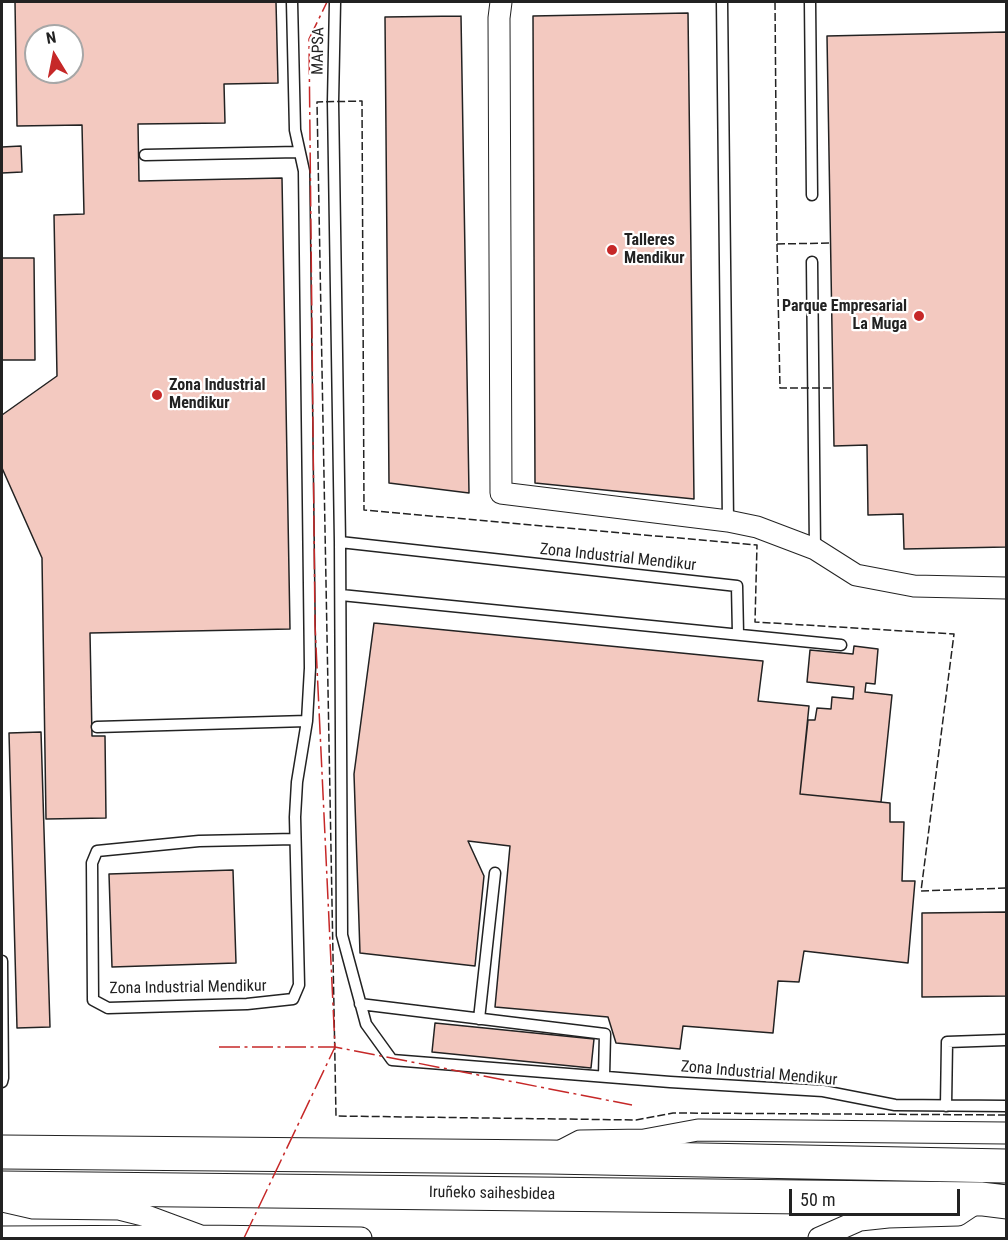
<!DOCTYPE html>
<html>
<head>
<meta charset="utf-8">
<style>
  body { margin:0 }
  #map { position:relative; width:1008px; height:1240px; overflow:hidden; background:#fff; font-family:"Roboto Condensed",sans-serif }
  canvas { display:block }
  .frame { position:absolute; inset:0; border:3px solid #222; pointer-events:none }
  .north { position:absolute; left:24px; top:24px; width:60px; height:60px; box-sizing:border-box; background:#fff; border:2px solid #a7a7a7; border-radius:50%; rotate:350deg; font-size:16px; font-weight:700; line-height:24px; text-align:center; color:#222 }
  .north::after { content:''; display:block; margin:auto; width:21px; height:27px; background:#c62828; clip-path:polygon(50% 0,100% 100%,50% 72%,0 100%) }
  .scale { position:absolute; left:789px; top:1189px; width:171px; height:27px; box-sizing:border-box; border:3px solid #222; border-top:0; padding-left:8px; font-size:18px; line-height:21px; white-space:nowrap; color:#222; -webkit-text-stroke:4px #fff; paint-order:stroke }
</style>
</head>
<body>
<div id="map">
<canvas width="1008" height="1240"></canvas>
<div class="frame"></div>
<div class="north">N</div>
<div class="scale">50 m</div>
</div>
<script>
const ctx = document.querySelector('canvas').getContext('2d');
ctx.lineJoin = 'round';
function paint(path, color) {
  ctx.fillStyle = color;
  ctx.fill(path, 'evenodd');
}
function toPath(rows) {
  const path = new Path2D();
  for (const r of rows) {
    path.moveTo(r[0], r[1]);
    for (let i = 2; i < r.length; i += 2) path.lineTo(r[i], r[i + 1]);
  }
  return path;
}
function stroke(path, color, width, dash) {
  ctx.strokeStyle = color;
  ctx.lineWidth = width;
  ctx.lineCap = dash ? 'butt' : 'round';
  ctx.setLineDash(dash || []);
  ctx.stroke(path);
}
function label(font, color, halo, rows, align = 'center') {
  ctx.font = font + ' "Roboto Condensed",sans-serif';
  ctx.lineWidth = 4.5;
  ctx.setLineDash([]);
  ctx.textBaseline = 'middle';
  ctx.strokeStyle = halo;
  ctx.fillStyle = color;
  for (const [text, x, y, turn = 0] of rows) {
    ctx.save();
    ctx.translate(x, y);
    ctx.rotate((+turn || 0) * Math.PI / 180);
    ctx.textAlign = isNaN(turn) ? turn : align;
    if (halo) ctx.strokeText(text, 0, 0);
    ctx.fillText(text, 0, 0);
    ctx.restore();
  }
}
const building = toPath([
  [15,2,276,2,278,83,224,84,225,123,138,124,139,181,282,178,290,629,90,633,92,736,105,736,106,818,46,819,42,558,2,468,2,415,57,376,54,215,84,214,82,125,17,126,15,2],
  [36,36,72,36,72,72,36,72,36,36],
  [688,13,694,499,535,483,533,16,688,13],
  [461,16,469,493,389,483,385,17,461,16],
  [1006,32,1006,547,904,549,903,514,868,515,867,445,834,446,827,36,1006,32],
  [21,146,22,172,2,173,2,147,21,146],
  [2,258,34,258,35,360,2,360,2,258],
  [374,623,763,661,758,701,809,706,800,794,890,803,890,822,904,822,902,881,915,881,908,963,804,951,799,982,778,981,773,1033,683,1026,680,1049,616,1043,608,1017,495,1007,510,846,468,841,484,876,475,966,360,953,354,774,374,623],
  [854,646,878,649,875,684,866,683,865,692,892,695,881,802,800,794,808,720,815,720,817,708,831,709,832,697,853,699,854,687,807,682,810,650,853,654,854,646],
  [41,732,50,1027,17,1028,9,733,41,732],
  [233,870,236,963,112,967,109,874,233,870],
  [1006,912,1006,996,922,997,922,913,1006,912],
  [435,1023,594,1039,591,1068,432,1052,435,1023]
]);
paint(building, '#f3c9c0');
stroke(building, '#222', 1.5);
const service = toPath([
  [292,2,295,130,304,171,310,668,307,721,297,782,295,817,299,985,293,999,247,1004,108,1008,93,1000,92,863,97,851,199,841,295,839],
  [335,2,333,102,340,542,342,935,366,1024,392,1060,670,1082,823,1091,895,1105,1006,1106],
  [722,2,728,521],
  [810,2,812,195],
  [145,155,298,152],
  [812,262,815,549],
  [340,542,737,586,738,634],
  [341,595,841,645],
  [97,727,307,721],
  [2,961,3,1078,2,1082],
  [360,1004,605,1034,604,1076],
  [479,1019,495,873],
  [946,1106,947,1042,1006,1040]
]);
const minor = toPath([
  [501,2,499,18,501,493,728,521,757,527,815,549,856,575,914,586,1006,588],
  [555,1154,580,1141,644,1140,698,1130,1006,1133],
  [2,1201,33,1208,119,1209,147,1216,201,1236,361,1238],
  [2,1237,187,1236],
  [819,1238,860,1220,888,1217,958,1215,973,1205]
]);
const trunk = toPath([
  [2,1152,550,1157,1006,1166],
  [2,1188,982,1199,1006,1202]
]);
stroke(service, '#222', 13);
stroke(minor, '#222', 23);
stroke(trunk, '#222', 35);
stroke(service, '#fff', 10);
stroke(minor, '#fff', 21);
stroke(trunk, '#fff', 33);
stroke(toPath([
  [775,2,777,244,831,243],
  [777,244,780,388,833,388],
  [1006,888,921,891,954,634,755,622,757,545,364,510,362,101,317,102,336,1116,636,1120,673,1113,1006,1115]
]), '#222', 1.5, [8, 3]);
stroke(toPath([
  [219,1047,335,1047,315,625,309,39,327,2],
  [244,1238,335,1047,632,1105]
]), '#c62828', 1.5, [21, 4.5, 3, 4.5]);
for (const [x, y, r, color] of [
  [612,250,6,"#c62828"],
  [919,316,6,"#c62828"],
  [157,395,6,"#c62828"]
]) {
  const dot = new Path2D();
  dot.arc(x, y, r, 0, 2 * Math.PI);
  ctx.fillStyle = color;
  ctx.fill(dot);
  stroke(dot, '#fff', 2);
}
label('16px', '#222', '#fff', [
  ["MAPSA",319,51,-89],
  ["Zona Industrial Mendikur",618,558,6],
  ["Zona Industrial Mendikur",188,988,-1],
  ["Zona Industrial Mendikur",759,1074,5],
  ["Iruñeko saihesbidea",492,1194,1]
]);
label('bold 16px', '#222', '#fff', [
  ["Talleres",624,241],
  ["Mendikur",624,259],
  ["Parque Empresarial",907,307,"right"],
  ["La Muga",907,325,"right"],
  ["Zona Industrial",169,386],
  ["Mendikur",169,404]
], 'left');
</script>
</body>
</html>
